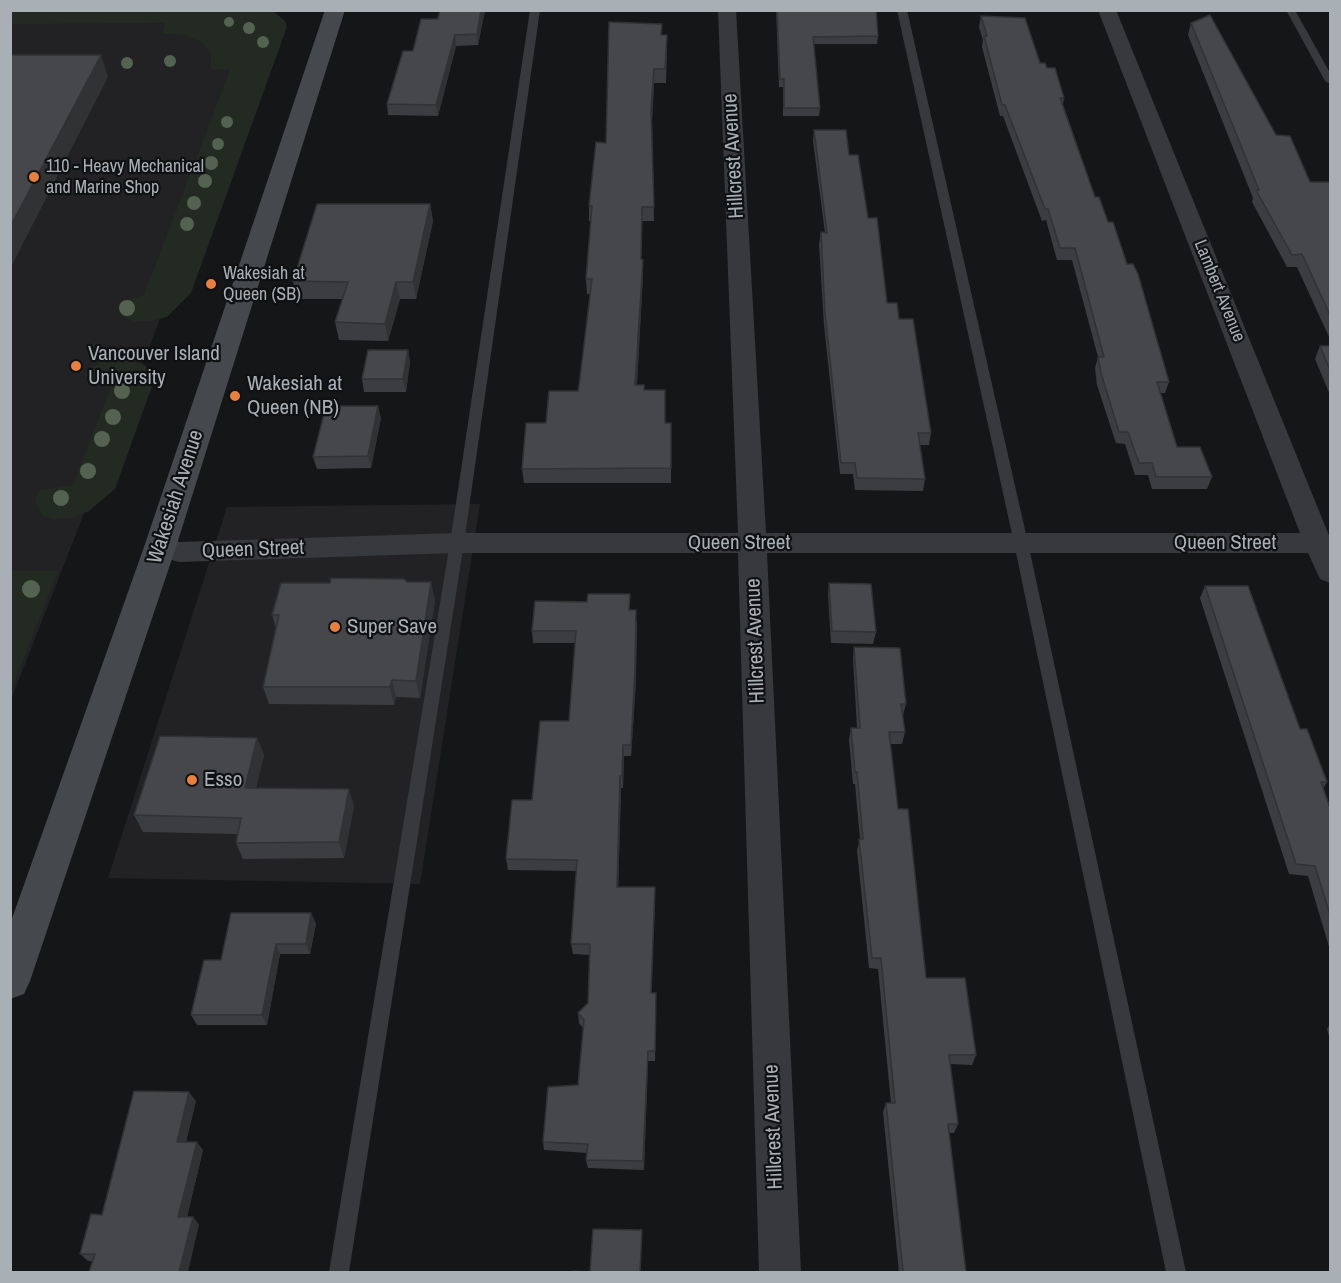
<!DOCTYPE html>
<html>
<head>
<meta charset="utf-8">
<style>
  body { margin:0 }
  #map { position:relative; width:1341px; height:1283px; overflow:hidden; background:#151617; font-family:"Archivo Narrow",sans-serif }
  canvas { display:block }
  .frame { position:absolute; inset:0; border:12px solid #a8b0b6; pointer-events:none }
</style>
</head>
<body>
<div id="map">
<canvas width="1341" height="1283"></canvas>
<div class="frame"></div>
</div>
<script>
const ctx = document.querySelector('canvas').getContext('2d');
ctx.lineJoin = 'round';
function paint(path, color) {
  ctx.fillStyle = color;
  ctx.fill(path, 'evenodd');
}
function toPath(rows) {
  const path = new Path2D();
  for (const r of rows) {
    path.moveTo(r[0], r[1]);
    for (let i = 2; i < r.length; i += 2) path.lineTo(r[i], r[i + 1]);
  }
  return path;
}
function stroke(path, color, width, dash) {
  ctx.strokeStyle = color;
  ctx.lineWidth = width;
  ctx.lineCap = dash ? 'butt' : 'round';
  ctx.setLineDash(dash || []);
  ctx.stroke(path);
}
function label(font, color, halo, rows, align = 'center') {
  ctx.font = font + ' "Archivo Narrow",sans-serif';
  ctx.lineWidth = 4.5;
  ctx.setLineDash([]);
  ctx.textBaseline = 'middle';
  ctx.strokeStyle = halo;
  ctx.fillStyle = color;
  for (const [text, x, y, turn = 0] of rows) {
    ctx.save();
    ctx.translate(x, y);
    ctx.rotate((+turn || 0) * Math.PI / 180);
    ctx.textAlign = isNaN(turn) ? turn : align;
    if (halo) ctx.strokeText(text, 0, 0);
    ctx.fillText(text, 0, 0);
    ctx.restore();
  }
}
paint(toPath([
  [11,20,245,21,272,33,11,700],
  [480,504,420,884,108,878,227,507]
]), '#222224');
paint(toPath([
  [273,11,285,21,287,27,191,293,167,317,150,321,133,321,121,315,120,303,144,295,230,70,211,69,211,53,203,43,186,35,163,33,165,23,11,24,11,11],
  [102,360,126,360,145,365,155,378,115,489,89,511,72,518,54,519,42,515,35,501,40,490,73,485,113,382,93,381,84,375],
  [10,571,58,571,11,691,10,691]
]), '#232a22');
paint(toPath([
  [530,10,540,10,464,543,349,1272,329,1272,450,543,530,10],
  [897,10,907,10,1028,543,1186,1272,1166,1272,1014,543,897,10],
  [1286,10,1295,10,1330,73,1330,84,1325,81,1286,10]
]), '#37393c');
paint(toPath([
  [718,10,736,10,766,533,1300,533,1098,10,1116,10,1330,538,1330,583,1320,579,1308,553,767,553,801,1272,759,1272,738,553,457,553,179,562,150,554,146,547,150,540,160,537,179,542,457,533,738,533,718,10]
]), '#37393c');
paint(toPath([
  [325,10,345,10,176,547,30,981,24,994,10,999,10,924,144,547,325,10]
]), '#45484c');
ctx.fillStyle = '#546251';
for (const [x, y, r] of [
  [229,22,5],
  [249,28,6],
  [263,42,6],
  [170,61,6],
  [127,63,6],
  [227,122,6],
  [218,144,6],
  [211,163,7],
  [205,181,7],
  [194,203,7],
  [187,224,7],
  [127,308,8],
  [122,391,8],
  [113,417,8],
  [102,439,8],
  [88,471,8],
  [61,498,8],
  [31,589,9]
]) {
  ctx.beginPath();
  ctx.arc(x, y, r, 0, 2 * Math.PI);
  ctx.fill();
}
paint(toPath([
  [440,10,485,10,478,45,456,46,438,116,388,115,387,104,413,51,438,19],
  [776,10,876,10,878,36,877,44,813,44,820,108,819,116,783,116,783,87,779,87],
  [981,16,1047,68,1064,98,1063,104,1095,197,1169,382,1165,393,1161,393,1177,447,1212,477,1207,489,1152,489,1148,475,1135,475,1125,444,1116,443,1097,385,1095,368,1098,357,1072,260,1057,260,1046,220,1042,221,1003,116,1000,116,982,47,983,40,979,27],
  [1191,23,1310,182,1330,182,1330,339,1297,267,1287,267,1252,202,1253,198,1188,35],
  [662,35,667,48,666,83,654,83,652,122,654,221,642,221,641,259,643,260,643,275,637,385,644,390,665,423,671,423,671,483,524,483,522,469,546,423,578,391,579,386,591,294,587,294,586,279,591,221,589,221,589,206,606,143],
  [814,130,849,155,868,218,887,303,899,319,931,433,929,445,920,445,925,479,923,491,855,490,853,474,840,474,824,325,819,244,821,232,825,233,813,141],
  [430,204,433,221,416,299,400,299,388,341,339,340,335,322,343,299,297,299,293,281],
  [1320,346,1330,346,1330,395,1315,359],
  [408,350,410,362,406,392,364,392,362,379],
  [381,418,371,468,317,469,313,457],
  [407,582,435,600,420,698,396,697,394,705,269,704,263,687,276,628,272,615,330,583],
  [829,583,876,632,873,644,831,643,828,595],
  [1205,586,1300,729,1327,782,1323,789,1330,808,1330,950,1308,876,1289,874,1200,598],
  [630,610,637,622,636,681,631,756,624,756,623,788,621,788,618,887,655,898,651,993,656,993,655,1061,648,1061,644,1170,588,1168,586,1160,587,1153,544,1150,543,1142,578,1085,583,1028,579,1023,578,1013,588,1003,590,955,573,954,571,944,577,871,508,870,506,859,569,721,575,643,533,643,532,631],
  [854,647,906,704,903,715,902,715,905,732,902,744,890,744,898,809,926,978,976,1055,972,1065,950,1064,958,1124,954,1133,949,1133,966,1272,899,1272,883,1112,886,1103,891,1103,878,969,869,968,857,850,860,839,855,784,853,784,849,740,851,728,857,728,853,659],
  [257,738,264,755,256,788,354,806,344,858,243,859,236,843,237,834,143,832,134,815],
  [311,913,316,924,310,954,280,954,267,1025,197,1025,191,1015,221,960],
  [1330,1025,1330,1040,1327,1029],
  [196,1101,186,1142,203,1150,187,1217,193,1217,199,1225,93,1261,88,1261,80,1254,102,1215]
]), '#3b3d40');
paint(toPath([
  [481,10,485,10,478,45,477,34],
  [455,35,456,46,438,116,436,105],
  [101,55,108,77,10,269,10,227],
  [654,69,654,83,652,123,651,109],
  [430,204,433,221,416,299,413,282],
  [643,260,643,275,636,400,635,385],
  [396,282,400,299,388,341,385,324],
  [408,350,410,362,406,392,403,379],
  [378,406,381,418,371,468,368,456],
  [431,582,435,600,420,698,416,681],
  [636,610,636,681,631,756,631,745],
  [392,680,396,697,394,705,390,687],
  [257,738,264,755,252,804,245,788],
  [623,745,624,756,623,788,622,776],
  [620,776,621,788,618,898,617,887],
  [349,789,354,806,344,858,339,842],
  [655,887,655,898,651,1003,651,993],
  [311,913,316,924,310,954,306,944],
  [276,944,280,954,267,1025,262,1015],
  [648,1051,648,1061,644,1170,643,1161],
  [189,1092,196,1101,184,1150,177,1142],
  [197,1142,203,1150,185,1225,178,1217],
  [193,1217,199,1225,188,1272,179,1272]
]), '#303234');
const building = toPath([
  [440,10,481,10,477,34,455,35,436,105,387,104,403,51,413,51,421,19,438,19,440,10],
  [777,10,876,10,878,36,813,37,820,108,784,108,784,79,780,79,777,10],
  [1210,15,1276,135,1290,136,1310,182,1330,182,1330,315,1302,254,1292,255,1256,190,1259,190,1191,23,1210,15],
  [981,16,1025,18,1040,63,1045,63,1047,68,1055,68,1064,98,1060,98,1095,197,1099,197,1108,222,1113,222,1127,264,1133,264,1138,274,1169,382,1157,382,1177,447,1200,447,1212,477,1156,477,1152,463,1139,463,1128,432,1119,432,1101,373,1098,357,1104,357,1075,248,1060,248,1048,209,1045,209,1005,105,1002,105,984,36,987,36,981,16],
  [609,22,662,24,661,35,667,35,665,69,654,69,651,109,654,207,642,207,641,259,643,260,635,385,644,385,644,390,665,390,665,423,671,423,671,468,522,469,526,423,546,423,549,391,578,391,579,386,592,279,586,279,592,206,589,206,596,142,606,143,609,22],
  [10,55,101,55,10,227,10,55],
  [814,130,846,130,849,155,858,155,868,218,877,218,887,303,897,303,899,319,913,319,931,433,918,433,925,479,857,478,855,463,841,463,825,313,821,232,827,233,814,130],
  [317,204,430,204,413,282,396,282,385,324,335,322,348,282,293,281,317,204],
  [1320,346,1330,346,1330,370,1320,346],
  [368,350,408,350,403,379,362,379,368,350],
  [338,406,378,406,368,456,313,457,325,410,337,410,338,406],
  [331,578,404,579,407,582,431,582,416,681,392,680,390,687,263,687,279,615,272,615,281,583,330,583,331,578],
  [829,583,871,584,876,632,832,631,829,583],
  [1205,586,1248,586,1300,729,1307,729,1327,782,1321,782,1330,808,1330,915,1315,866,1296,864,1205,586],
  [588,594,630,594,629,610,636,610,635,670,631,745,623,745,622,776,620,776,617,887,655,887,651,993,656,993,655,1051,648,1051,643,1161,586,1160,588,1144,543,1142,548,1087,578,1085,584,1020,578,1013,588,1003,590,944,571,944,577,860,506,859,512,800,532,800,540,721,569,721,576,631,532,631,535,601,587,602,588,594],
  [854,647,900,648,906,704,901,704,905,732,889,732,898,809,908,809,926,978,965,978,976,1055,949,1055,958,1124,948,1124,966,1272,903,1272,886,1103,895,1103,881,958,872,958,859,839,863,839,857,772,855,772,851,728,860,728,854,647],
  [160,736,257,738,245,788,349,789,339,842,236,843,241,818,134,815,160,736],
  [231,913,311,913,306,944,276,944,262,1015,191,1015,204,960,221,960,231,913],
  [134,1091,189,1092,177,1142,197,1142,178,1217,193,1217,179,1272,89,1272,95,1254,80,1254,91,1214,102,1215,134,1091],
  [593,1229,642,1230,640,1272,573,1272,573,1271,590,1272,593,1229]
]);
paint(building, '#45474a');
stroke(building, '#303234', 1.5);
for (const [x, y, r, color] of [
  [34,177,6,"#e58040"],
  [211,284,6,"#e58040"],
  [76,366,6,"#e58040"],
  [235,396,6,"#e58040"],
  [335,627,6,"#e58040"],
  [192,780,6,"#e58040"]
]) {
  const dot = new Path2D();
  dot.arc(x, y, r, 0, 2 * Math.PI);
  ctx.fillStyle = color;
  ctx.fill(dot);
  stroke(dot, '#101112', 2);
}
label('18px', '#a8b0b6', '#101112', [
  ["110 - Heavy Mechanical",46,167],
  ["and Marine Shop",46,188],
  ["Wakesiah at",223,274],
  ["Queen (SB)",223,295]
], 'left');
label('18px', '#a8b0b6', '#101112', [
  ["Lambert Avenue",1219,291,68]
]);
label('21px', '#a8b0b6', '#101112', [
  ["Hillcrest Avenue",734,156,-93],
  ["Wakesiah Avenue",176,497,-72],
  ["Queen Street",739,543],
  ["Queen Street",1225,543],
  ["Queen Street",253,550,-2],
  ["Hillcrest Avenue",756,641,-92],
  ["Hillcrest Avenue",774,1127,-92]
]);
label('21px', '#a8b0b6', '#101112', [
  ["Vancouver Island",88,354],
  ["University",88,378],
  ["Wakesiah at",247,384],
  ["Queen (NB)",247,408],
  ["Super Save",347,627],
  ["Esso",204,780]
], 'left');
</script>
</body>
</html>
